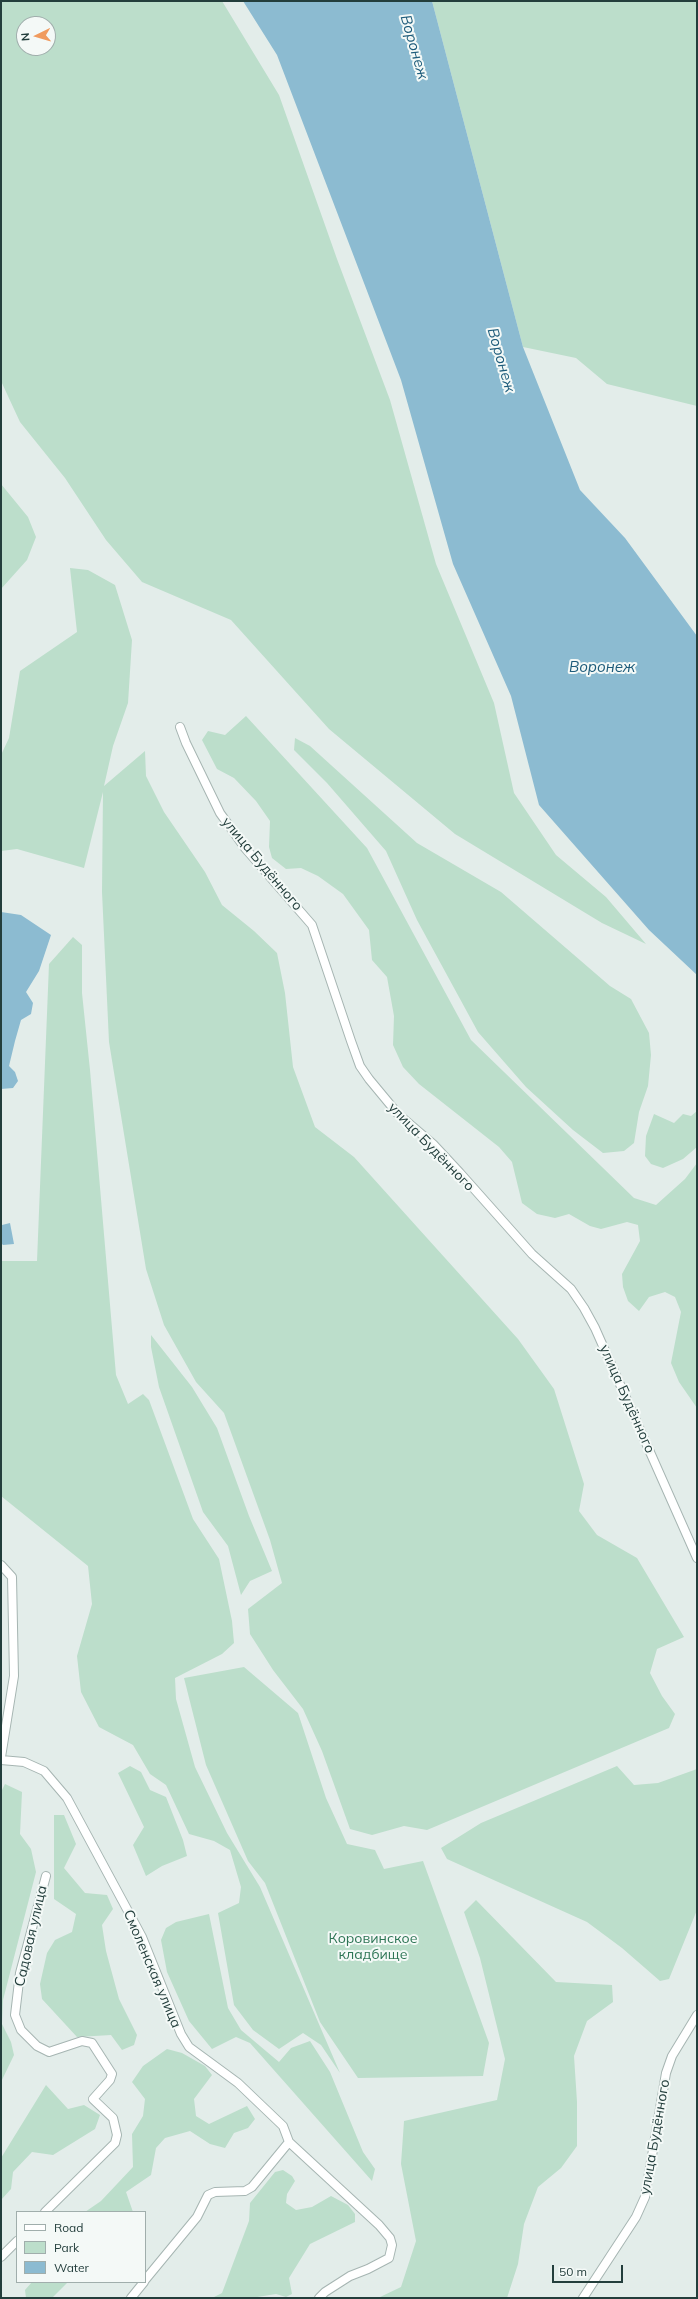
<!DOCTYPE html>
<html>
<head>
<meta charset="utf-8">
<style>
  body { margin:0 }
  #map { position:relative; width:698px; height:2299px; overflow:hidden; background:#e3edea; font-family:Mulish,sans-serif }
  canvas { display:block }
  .frame { position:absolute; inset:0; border:2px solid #233e3c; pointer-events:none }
  .legend { position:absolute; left:16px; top:2211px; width:130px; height:72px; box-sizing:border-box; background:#f4f9f7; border:1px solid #a0aeac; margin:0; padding:5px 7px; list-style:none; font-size:12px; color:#233e3c }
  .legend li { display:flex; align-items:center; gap:8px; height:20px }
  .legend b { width:20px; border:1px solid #a0aeac }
  .north { position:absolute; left:16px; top:16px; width:40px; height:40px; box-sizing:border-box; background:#f4f9f7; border:1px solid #a0aeac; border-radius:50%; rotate:265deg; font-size:11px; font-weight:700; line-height:16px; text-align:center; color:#233e3c }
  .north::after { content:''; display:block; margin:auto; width:14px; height:18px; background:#f09b5e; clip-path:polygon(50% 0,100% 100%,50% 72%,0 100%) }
  .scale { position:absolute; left:552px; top:2265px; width:71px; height:18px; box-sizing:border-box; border:2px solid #233e3c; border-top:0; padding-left:5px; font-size:12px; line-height:14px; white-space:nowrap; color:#233e3c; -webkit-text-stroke:3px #f4f9f7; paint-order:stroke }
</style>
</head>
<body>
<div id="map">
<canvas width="698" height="2299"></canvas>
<div class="frame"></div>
<ul class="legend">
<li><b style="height:5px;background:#fff"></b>Road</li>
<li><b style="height:11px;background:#bcdecb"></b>Park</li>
<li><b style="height:11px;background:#8cbbd1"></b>Water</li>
</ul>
<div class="north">N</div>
<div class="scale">50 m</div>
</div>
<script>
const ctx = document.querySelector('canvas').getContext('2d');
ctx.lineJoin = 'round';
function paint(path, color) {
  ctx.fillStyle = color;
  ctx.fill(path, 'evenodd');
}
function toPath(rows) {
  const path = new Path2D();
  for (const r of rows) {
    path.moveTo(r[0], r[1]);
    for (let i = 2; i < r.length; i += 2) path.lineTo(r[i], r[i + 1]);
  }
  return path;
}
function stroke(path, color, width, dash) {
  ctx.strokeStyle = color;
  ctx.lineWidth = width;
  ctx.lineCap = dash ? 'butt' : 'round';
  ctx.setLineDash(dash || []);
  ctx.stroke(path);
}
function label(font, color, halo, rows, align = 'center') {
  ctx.font = font + ' Mulish,sans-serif';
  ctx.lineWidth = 4;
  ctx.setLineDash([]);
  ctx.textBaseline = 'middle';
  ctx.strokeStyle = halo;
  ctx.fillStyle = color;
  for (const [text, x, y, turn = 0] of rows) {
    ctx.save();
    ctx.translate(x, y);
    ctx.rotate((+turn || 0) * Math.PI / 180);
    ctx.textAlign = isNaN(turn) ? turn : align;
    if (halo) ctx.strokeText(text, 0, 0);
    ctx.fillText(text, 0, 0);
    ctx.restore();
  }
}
paint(toPath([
  [1,1,222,1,279,95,337,259,390,400,436,564,494,703,514,793,556,855,606,897,646,944,602,923,455,834,329,729,231,620,142,582,106,540,65,478,20,422,1,381],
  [24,24,48,24,48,48,24,48],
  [432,1,697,1,697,406,607,384,576,358,523,347],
  [1,484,28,517,36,537,27,560,1,589],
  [70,568,88,570,115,585,132,640,128,703,113,746,104,786,145,751,146,776,164,812,205,872,222,905,254,931,277,953,285,993,293,1067,315,1127,354,1157,518,1339,554,1389,584,1484,579,1511,597,1535,637,1558,684,1637,657,1649,650,1673,662,1696,675,1714,669,1728,427,1830,404,1826,372,1835,350,1829,322,1751,303,1709,273,1670,250,1634,248,1609,282,1583,270,1540,224,1413,196,1382,164,1325,146,1269,109,1042,102,892,103,792,84,868,17,849,1,851,1,755,9,738,20,671,77,632],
  [246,716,367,848,471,1040,634,1198,656,1205,685,1179,697,1163,697,1408,679,1382,671,1363,681,1312,675,1297,665,1292,649,1297,639,1311,628,1301,623,1287,622,1274,640,1241,638,1225,627,1222,601,1229,590,1226,569,1214,555,1218,537,1214,522,1203,512,1162,499,1147,419,1084,403,1067,393,1045,394,1016,387,977,372,960,369,930,343,894,318,876,301,868,286,869,272,858,269,847,270,821,256,801,234,778,217,769,202,740,208,731,225,735],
  [295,738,310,746,417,843,501,892,610,986,631,999,649,1033,651,1055,648,1086,639,1112,634,1143,624,1151,603,1153,573,1130,526,1087,478,1032,417,920,386,851,327,783,294,750],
  [73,937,82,945,82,993,90,1070,116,1375,128,1404,143,1394,149,1400,193,1519,219,1559,232,1621,234,1643,222,1654,175,1678,176,1699,195,1767,227,1833,260,1887,340,2073,321,2045,303,2033,279,2049,253,2030,234,2005,218,1913,239,1903,241,1887,230,1850,214,1841,189,1834,166,1785,150,1774,133,1745,99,1727,81,1692,77,1656,92,1604,88,1566,1,1496,1,1261,37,1261,49,964],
  [697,1111,697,1147,683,1159,663,1168,651,1164,645,1156,646,1136,654,1114,674,1123,683,1114,691,1116],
  [151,1335,192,1387,217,1428,249,1516,272,1571,250,1581,241,1595,228,1546,203,1512,159,1387,151,1347],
  [244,1667,298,1713,326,1798,347,1844,375,1850,384,1869,423,1861,489,2043,483,2076,358,2078,320,2022,265,1883,248,1861,206,1765,184,1678],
  [130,1766,141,1772,150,1790,166,1797,183,1840,187,1856,162,1866,146,1876,133,1845,144,1827,118,1773],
  [617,1766,634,1785,658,1783,697,1769,697,1910,669,1979,660,1981,622,1948,587,1922,447,1859,441,1848,481,1823],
  [5,1784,22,1792,20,1834,31,1849,36,1872,3,2000,2,2024,11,2042,14,2055,1,2082,1,1792],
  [54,1815,64,1815,76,1844,64,1868,85,1893,107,1895,113,1909,102,1925,106,1951,119,1999,137,2035,134,2045,122,2050,111,2035,77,2037,42,1999,40,1984,47,1953,55,1940,72,1932,76,1914,54,1899],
  [476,1900,556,1982,612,1985,613,2002,587,2021,574,2056,577,2102,577,2146,561,2168,538,2187,524,2224,518,2264,507,2298,378,2298,401,2287,416,2241,401,2164,404,2121,497,2100,505,2059,480,1958,464,1912],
  [209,1914,228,2008,241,2030,279,2062,291,2048,310,2041,330,2072,363,2152,375,2169,372,2181,250,2043,236,2037,212,2049,189,2021,167,1972,161,1940,166,1928,176,1922],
  [167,2049,182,2053,205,2066,212,2075,194,2099,196,2116,209,2124,247,2106,255,2119,248,2128,234,2133,225,2148,210,2144,190,2131,165,2138,156,2148,151,2175,126,2192,133,2212,85,2212,101,2201,133,2167,132,2134,143,2116,145,2099,132,2082,143,2066],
  [46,2085,68,2109,84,2105,100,2115,95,2129,53,2155,32,2152,13,2172,11,2189,1,2200,1,2158],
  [283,2170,292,2176,295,2181,287,2194,286,2203,296,2210,312,2207,331,2196,348,2205,355,2214,355,2222,310,2244,289,2278,292,2294,286,2297,276,2294,251,2298,212,2298,222,2293,249,2221,250,2203,275,2172],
  [32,2282,68,2282,52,2298,26,2298,25,2290]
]), '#bcdecb');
paint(toPath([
  [243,1,432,1,523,347,580,490,625,538,697,636,697,975,649,930,539,805,511,696,453,564,401,380,277,55],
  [1,912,21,915,51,935,39,971,26,992,33,1003,31,1014,21,1020,15,1041,9,1066,15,1072,18,1081,13,1088,1,1089],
  [1,1219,2,1225,10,1223,14,1244,3,1245,1,1243]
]), '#8cbbd1');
const minor = toPath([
  [180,727,186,743,220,813,245,848,312,925,351,1041,360,1066,369,1079,398,1114,433,1144,460,1173,532,1254,571,1289,584,1308,595,1328,697,1558],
  [1,1565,12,1577,14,1676,1,1757],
  [1,1760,24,1762,44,1771,67,1798,142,1937,181,2034,189,2047,238,2083,283,2126,289,2142,252,2187,245,2191,215,2192,208,2195,197,2217,145,2280],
  [289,2142,379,2225,390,2238,392,2245,389,2258,368,2269,350,2276,325,2292,319,2298],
  [45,2212,115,2143,117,2135,113,2118,93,2099,110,2080,112,2074,92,2043,82,2041,49,2052,37,2046,21,2030,15,2015,20,1973,46,1876],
  [1,2257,17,2241],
  [131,2298,144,2282],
  [583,2298,636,2217,645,2197,666,2073,672,2056,697,2015]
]);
stroke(minor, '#a6b5b2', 10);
stroke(minor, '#fff', 8);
label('14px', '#233e3c', '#f4f9f7', [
  ["улица Будённого",262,864,50],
  ["улица Будённого",431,1147,46],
  ["улица Будённого",627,1399,66],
  ["Садовая улица",31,1936,-77],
  ["Смоленская улица",152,1969,67],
  ["улица Будённого",655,2137,-80]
]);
label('14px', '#2d7555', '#f4f9f7', [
  ["Коровинское",373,1939],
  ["кладбище",373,1955]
]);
label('italic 15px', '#1d5b7a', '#f4f9f7', [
  ["Воронеж",414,47,74],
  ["Воронеж",501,360,74],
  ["Воронеж",602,667]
]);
</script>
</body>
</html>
